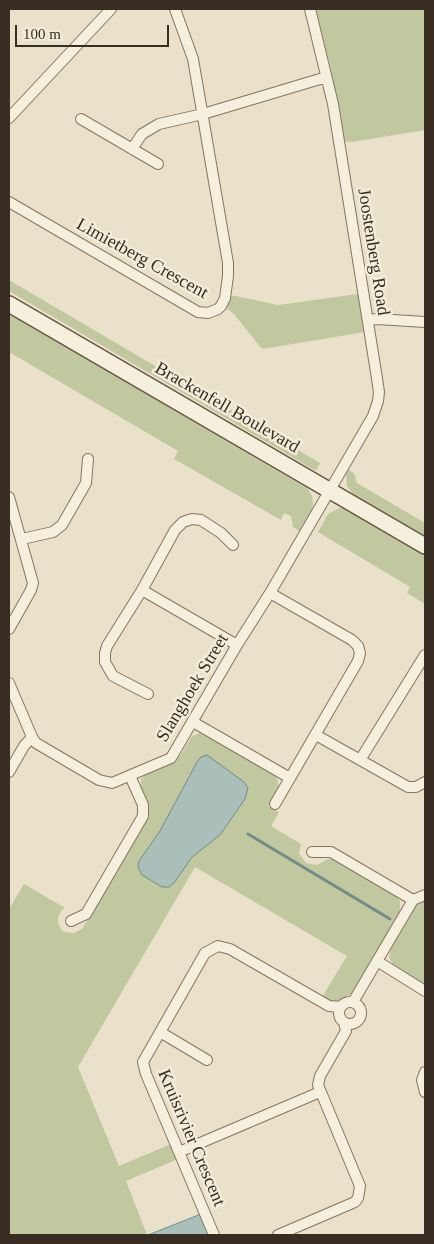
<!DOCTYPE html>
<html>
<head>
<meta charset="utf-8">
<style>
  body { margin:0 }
  #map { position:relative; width:434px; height:1244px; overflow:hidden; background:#eae1ca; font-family:"Times New Roman",serif }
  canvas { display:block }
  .frame { position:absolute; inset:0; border:10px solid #372d22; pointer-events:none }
  .scale { position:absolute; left:15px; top:25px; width:154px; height:22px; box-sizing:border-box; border:2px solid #372d22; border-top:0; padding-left:6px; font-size:15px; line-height:18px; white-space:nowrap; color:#372d22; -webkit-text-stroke:4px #f2ecd9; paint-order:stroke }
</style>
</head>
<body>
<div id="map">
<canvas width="434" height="1244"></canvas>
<div class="frame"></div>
<div class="scale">100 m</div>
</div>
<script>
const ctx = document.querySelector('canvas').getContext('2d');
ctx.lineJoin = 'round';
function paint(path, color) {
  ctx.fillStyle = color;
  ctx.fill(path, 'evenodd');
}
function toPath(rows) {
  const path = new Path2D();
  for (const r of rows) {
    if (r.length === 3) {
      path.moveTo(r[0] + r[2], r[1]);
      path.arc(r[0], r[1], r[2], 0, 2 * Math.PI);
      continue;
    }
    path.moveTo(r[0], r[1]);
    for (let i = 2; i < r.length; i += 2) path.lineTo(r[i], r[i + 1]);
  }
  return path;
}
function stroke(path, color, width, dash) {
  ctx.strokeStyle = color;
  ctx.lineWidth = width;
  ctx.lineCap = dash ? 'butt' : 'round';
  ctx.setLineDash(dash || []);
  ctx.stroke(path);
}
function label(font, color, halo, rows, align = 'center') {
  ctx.font = font + ' "Times New Roman",serif';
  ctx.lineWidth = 5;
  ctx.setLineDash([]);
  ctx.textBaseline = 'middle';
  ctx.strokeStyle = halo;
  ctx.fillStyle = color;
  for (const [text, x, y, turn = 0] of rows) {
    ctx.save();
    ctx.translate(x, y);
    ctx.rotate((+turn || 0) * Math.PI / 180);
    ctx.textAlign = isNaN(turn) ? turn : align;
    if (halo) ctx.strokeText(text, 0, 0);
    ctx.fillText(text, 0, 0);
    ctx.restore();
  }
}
paint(toPath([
  [315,9,425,9,425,130,352,142,344,141,330,65],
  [9,280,320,463,316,471,9,291],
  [358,294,365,332,262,349,233,313,227,309,231,296,236,296,278,305],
  [9,313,308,489,312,496,313,504,312,510,299,531,293,527,291,516,284,513,281,520,174,459,178,451,9,352],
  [347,469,354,473,357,483,425,523,425,539,355,497,347,486,346,475],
  [339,508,347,508,425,552,425,604,407,593,410,587,318,532,328,514],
  [200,733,275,775,278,781,278,788,268,806,279,812,271,826,301,844,299,853,306,863,317,865,328,859,333,859,395,895,400,901,400,912,352,993,338,1001,331,1001,322,997,347,956,195,867,78,1067,119,1166,171,1144,178,1159,126,1181,147,1235,9,1235,9,909,24,884,65,908,62,910,58,917,58,922,61,930,65,932,74,933,82,929,147,818,148,808,141,788,141,779,146,774,173,762,180,756,192,736],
  [425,900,425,985,393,965,389,957,390,951,414,907]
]), '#c1c79f');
const water = toPath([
  [207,755,244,782,248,788,245,799,220,835,192,857,174,883,169,887,162,887,142,875,138,867,139,861,160,831,197,762,201,757,207,755],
  [201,1214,209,1235,148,1235,201,1214]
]);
paint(water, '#aabfb9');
stroke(water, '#718d87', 1);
stroke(toPath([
  [248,834,390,919]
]), '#718d87', 3);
const street = toPath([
  [9,118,111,9],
  [81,119,158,164],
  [132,149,142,134,159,124,203,114,320,79,327,79],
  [9,202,198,312,208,313,218,309,221,306,225,298,228,276,228,263,193,59,175,9],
  [368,320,377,319,425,322],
  [9,497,33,583,31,590,9,629],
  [22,539,53,532,62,525,86,483,88,459],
  [142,590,237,645],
  [270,593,352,640,358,646,360,653,358,661,275,804],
  [9,683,32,737,36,743,99,780,112,783,171,758,237,645,270,593,373,416,378,401,379,392,376,372,333,104,310,9],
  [148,694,113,676,105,662,105,653,107,646,142,590,175,530,183,522,192,519,201,520,221,533,233,545],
  [193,722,290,778],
  [316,735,408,787,416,787,425,782],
  [360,760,425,655],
  [9,772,24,746,32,737],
  [312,852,331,852,413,900],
  [71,921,86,914,143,816,143,805,130,776],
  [377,961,425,991],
  [353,1002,413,900,425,895],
  [350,1013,11],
  [160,1032,207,1060],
  [425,1072,422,1080,425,1092],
  [179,1152,320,1092],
  [214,1235,146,1074,143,1062,205,953,218,946,230,949,329,1006,341,1007],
  [278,1235,355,1202,358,1198,360,1186,318,1085,320,1076,346,1031,344,1022]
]);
const secondary = toPath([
  [9,304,425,546]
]);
stroke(street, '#857560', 12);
stroke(secondary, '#675643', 18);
stroke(street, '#f5efdd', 10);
stroke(secondary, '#f5efdd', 15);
label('18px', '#372d22', '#f2ecd9', [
  ["Joostenberg Road",373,252,81],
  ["Limietberg Crescent",142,259,29],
  ["Brackenfell Boulevard",227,408,30],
  ["Slanghoek Street",193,688,-59],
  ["Kruisrivier Crescent",191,1138,67]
]);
</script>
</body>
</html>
